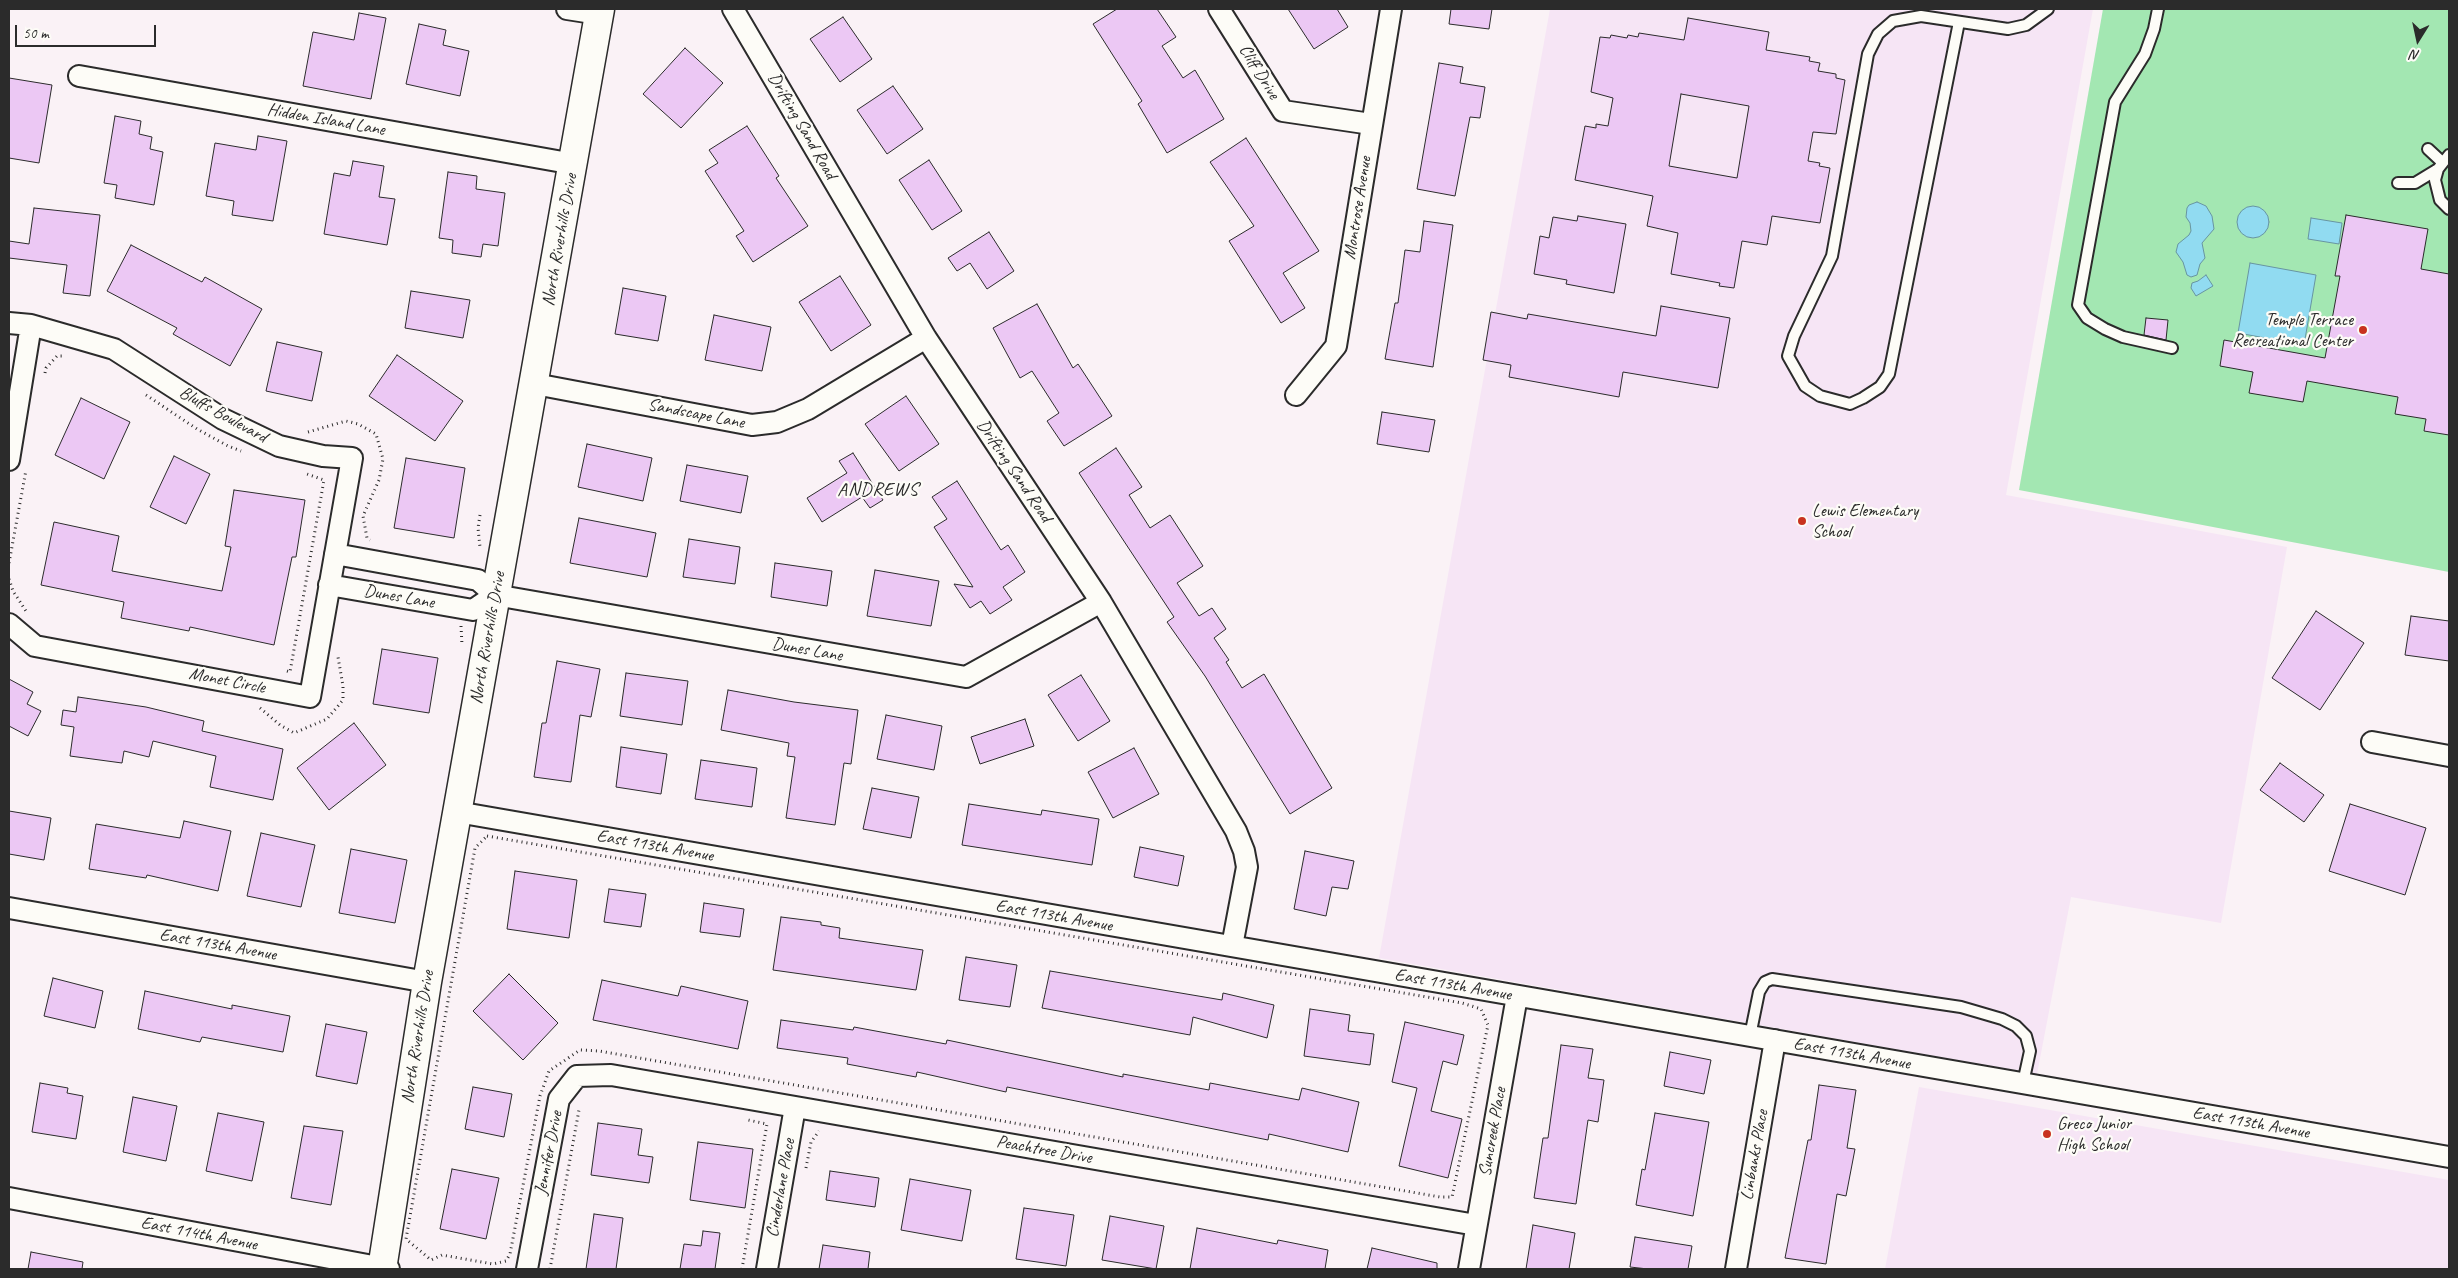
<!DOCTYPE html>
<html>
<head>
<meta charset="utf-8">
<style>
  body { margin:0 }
  #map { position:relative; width:2458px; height:1278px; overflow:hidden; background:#faf2f6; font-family:Caveat,sans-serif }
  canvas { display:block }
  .frame { position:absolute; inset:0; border:10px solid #2b2b2b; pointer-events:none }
  .north { position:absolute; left:2393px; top:15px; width:50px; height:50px; -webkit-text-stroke:4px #fdfcf7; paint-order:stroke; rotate:190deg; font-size:14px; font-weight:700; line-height:20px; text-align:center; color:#2b2b2b }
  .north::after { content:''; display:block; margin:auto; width:18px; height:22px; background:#2b2b2b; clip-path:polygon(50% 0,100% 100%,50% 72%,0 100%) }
  .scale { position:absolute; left:15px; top:25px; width:141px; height:22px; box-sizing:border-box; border:2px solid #2b2b2b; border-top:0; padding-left:6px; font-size:15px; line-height:18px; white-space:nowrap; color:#2b2b2b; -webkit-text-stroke:4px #fdfcf7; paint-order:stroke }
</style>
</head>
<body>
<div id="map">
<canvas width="2458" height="1278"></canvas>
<div class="frame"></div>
<div class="north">N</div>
<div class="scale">50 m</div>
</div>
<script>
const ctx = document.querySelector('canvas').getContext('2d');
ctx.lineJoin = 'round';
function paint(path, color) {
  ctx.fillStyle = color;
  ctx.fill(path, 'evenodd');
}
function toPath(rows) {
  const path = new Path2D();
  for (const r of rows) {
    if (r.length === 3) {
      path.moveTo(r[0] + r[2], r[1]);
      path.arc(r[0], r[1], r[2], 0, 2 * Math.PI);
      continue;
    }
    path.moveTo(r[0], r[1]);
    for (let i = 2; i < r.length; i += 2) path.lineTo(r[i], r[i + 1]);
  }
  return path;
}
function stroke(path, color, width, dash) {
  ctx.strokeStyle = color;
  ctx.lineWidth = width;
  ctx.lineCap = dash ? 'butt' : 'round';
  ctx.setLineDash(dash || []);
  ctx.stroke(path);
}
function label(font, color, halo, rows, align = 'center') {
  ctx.font = font + ' Caveat,sans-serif';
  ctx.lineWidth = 4.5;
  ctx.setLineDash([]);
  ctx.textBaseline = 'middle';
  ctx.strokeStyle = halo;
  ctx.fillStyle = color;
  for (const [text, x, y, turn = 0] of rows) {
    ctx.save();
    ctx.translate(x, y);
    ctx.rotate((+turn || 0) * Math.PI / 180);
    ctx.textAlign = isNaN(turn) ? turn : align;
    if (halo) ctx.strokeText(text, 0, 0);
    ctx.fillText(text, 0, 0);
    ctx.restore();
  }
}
paint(toPath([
  [1550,9,2093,9,2006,495,2287,547,2221,923,2071,897,2037,1074,1379,958],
  [1919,1087,2449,1180,2449,1269,1885,1269]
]), '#f6e5f5');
paint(toPath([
  [2103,9,2449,9,2449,572,2019,490]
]), '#a3e7b2');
const water = toPath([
  [2197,202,2206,206,2212,216,2214,229,2202,243,2205,258,2200,264,2197,275,2191,277,2187,275,2183,262,2176,252,2178,244,2189,235,2191,231,2190,223,2186,217,2187,208,2189,205,2197,202],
  [2253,222,16],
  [2311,218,2342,223,2339,244,2308,239,2311,218],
  [2250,263,2316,275,2304,345,2238,333,2250,263],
  [2206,275,2213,286,2196,296,2191,288,2192,283,2198,281,2206,275]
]);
paint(water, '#91dbf1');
stroke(water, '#6895a2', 1);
const building = toPath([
  [1117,9,1157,9,1176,37,1162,46,1183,78,1195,70,1224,119,1167,153,1138,104,1142,101,1093,24,1117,9],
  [1288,9,1337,9,1348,27,1314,49,1288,9],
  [1451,9,1492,9,1489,29,1449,24,1451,9],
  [359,13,386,18,371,99,303,86,313,32,354,40,359,13],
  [843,17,872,59,840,82,810,39,843,17],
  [1688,18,1769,32,1766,50,1810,57,1809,61,1820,63,1818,71,1836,74,1836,78,1845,80,1836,134,1813,132,1808,161,1820,163,1819,166,1830,168,1820,223,1772,216,1767,245,1742,241,1734,288,1719,286,1720,283,1671,274,1678,233,1647,226,1653,196,1575,180,1585,126,1596,128,1596,124,1608,126,1613,98,1591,92,1600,37,1610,38,1611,35,1627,38,1628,35,1638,37,1639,33,1684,40,1688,18],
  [1681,94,1749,106,1737,178,1669,166,1681,94],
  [419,24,446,30,443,45,469,51,460,96,406,84,419,24],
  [685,48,723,83,681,128,643,94,685,48],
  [1439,63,1463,67,1460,83,1485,87,1480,118,1470,117,1455,196,1417,189,1439,63],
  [9,78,52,85,39,163,9,158,9,78],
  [893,86,923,129,887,154,857,110,893,86],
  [115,116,141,121,139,134,152,137,150,149,163,152,154,205,115,198,117,185,104,183,115,116],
  [747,126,779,176,776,178,808,226,753,262,736,236,744,231,705,171,718,163,709,150,747,126],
  [258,136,287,141,273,221,232,215,234,201,206,196,215,143,256,150,258,136],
  [1246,138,1319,251,1283,273,1305,308,1281,323,1229,241,1254,226,1210,162,1246,138],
  [929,160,962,211,932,230,899,180,929,160],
  [353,161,384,166,379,197,395,199,387,245,324,234,334,173,350,176,353,161],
  [448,172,477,176,476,189,505,193,498,246,483,244,481,257,452,253,453,240,439,238,448,172],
  [34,208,100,215,90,296,63,293,67,265,9,258,9,241,29,244,34,208],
  [2346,215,2428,229,2421,269,2449,274,2449,435,2424,431,2426,419,2395,414,2398,397,2307,381,2303,402,2249,393,2253,372,2220,366,2224,340,2325,358,2340,276,2335,276,2346,215],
  [1578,216,1626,224,1614,293,1566,284,1567,280,1534,274,1540,236,1549,238,1553,217,1577,221,1578,216],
  [1424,221,1453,225,1433,367,1385,359,1395,303,1398,303,1405,250,1420,252,1424,221],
  [989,232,1014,271,987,289,970,263,957,271,948,258,989,232],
  [131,245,202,282,205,277,262,309,230,366,173,334,177,328,107,291,131,245],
  [840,276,871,325,831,351,799,302,840,276],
  [623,288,666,296,658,341,615,334,623,288],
  [411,291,470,300,463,338,405,328,411,291],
  [1037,304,1073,368,1078,364,1112,416,1064,446,1047,421,1059,413,1032,371,1020,378,993,328,1037,304],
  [1661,306,1730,318,1718,388,1623,372,1619,397,1509,377,1511,365,1483,360,1491,312,1527,319,1528,314,1656,336,1661,306],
  [714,315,771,327,762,371,705,360,714,315],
  [2146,318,2168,320,2166,340,2144,335,2146,318],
  [277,342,322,352,312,401,266,391,277,342],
  [397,355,463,401,435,441,369,396,397,355],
  [906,396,939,444,899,471,865,424,906,396],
  [81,398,130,422,104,479,55,455,81,398],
  [1382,412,1435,420,1429,452,1377,444,1382,412],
  [587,444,652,458,643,501,578,487,587,444],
  [1116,448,1142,487,1129,495,1150,528,1170,515,1203,566,1177,583,1199,616,1212,608,1226,629,1214,638,1229,660,1226,662,1242,688,1264,674,1332,788,1290,814,1205,676,1167,622,1174,617,1079,473,1116,448],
  [853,453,883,500,870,508,862,497,822,522,807,498,847,473,839,461,853,453],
  [174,456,210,474,186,524,150,507,174,456],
  [406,458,465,468,454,538,394,528,406,458],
  [687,465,748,476,741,513,680,501,687,465],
  [957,481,1001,550,1008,545,1025,572,1003,587,1012,600,990,614,981,601,970,608,954,584,973,587,934,527,947,519,932,497,957,481],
  [234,490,305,500,296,557,292,557,274,645,190,627,189,631,121,618,124,602,41,585,54,522,119,536,112,571,222,591,231,547,225,546,234,490],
  [579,518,656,533,647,577,570,563,579,518],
  [689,539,740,547,735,584,683,577,689,539],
  [775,563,832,571,827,606,771,597,775,563],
  [875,570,939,581,931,626,867,616,875,570],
  [2316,611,2364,643,2320,710,2272,678,2316,611],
  [2411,616,2449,621,2449,661,2405,655,2411,616],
  [382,649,438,658,429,713,373,704,382,649],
  [557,661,600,669,591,717,580,715,571,782,534,777,542,723,546,723,557,661],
  [626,673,688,681,682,725,620,716,626,673],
  [1081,675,1110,721,1078,741,1048,695,1081,675],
  [9,679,33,692,27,704,41,711,28,736,9,726,9,679],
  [728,690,794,702,858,710,851,764,844,763,835,825,786,818,795,757,787,756,789,743,721,730,728,690],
  [78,697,146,707,204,721,202,731,283,749,273,800,210,787,216,756,153,741,149,757,124,751,122,763,70,756,74,727,61,725,63,710,76,712,78,697],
  [886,715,942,726,934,770,877,759,886,715],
  [1025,719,1034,746,980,764,971,737,1025,719],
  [354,723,386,765,329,810,297,768,354,723],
  [621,747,667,754,661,794,616,787,621,747],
  [1134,748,1159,794,1113,818,1088,772,1134,748],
  [701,760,757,768,752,807,695,799,701,760],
  [2280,763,2324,795,2304,822,2260,790,2280,763],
  [872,788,919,797,911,838,863,829,872,788],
  [969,804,1041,815,1042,810,1099,819,1092,865,962,845,969,804],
  [2350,804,2426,828,2405,895,2329,871,2350,804],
  [9,811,51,818,44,860,9,854,9,811],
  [184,821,231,831,218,891,147,875,146,878,89,869,96,824,180,838,184,821],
  [261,833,315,845,301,907,247,896,261,833],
  [1140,847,1184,856,1178,886,1134,877,1140,847],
  [351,849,407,860,395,923,339,913,351,849],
  [1305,851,1354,861,1348,889,1332,887,1326,916,1294,909,1305,851],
  [515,871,577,880,569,938,507,929,515,871],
  [609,889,646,894,641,927,604,922,609,889],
  [704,903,744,909,740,937,700,932,704,903],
  [781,917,821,922,821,925,840,928,839,938,923,950,916,990,773,970,781,917],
  [966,957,1017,965,1010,1007,959,1000,966,957],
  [1050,971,1222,1000,1223,993,1274,1005,1267,1038,1193,1017,1190,1035,1042,1008,1050,971],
  [509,974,558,1023,523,1060,473,1011,509,974],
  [53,978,103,991,95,1028,44,1016,53,978],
  [602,980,678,996,681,986,748,1001,738,1049,593,1020,602,980],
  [145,991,232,1009,232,1005,290,1016,283,1052,202,1037,200,1042,138,1029,145,991],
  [1310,1009,1350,1015,1348,1031,1374,1034,1370,1065,1304,1056,1310,1009],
  [781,1020,853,1030,854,1027,946,1044,947,1040,1123,1077,1123,1074,1209,1090,1210,1083,1299,1100,1302,1088,1359,1102,1348,1152,1269,1134,1268,1140,1007,1087,1006,1092,917,1072,916,1077,847,1064,848,1058,777,1048,781,1020],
  [1405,1022,1464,1035,1457,1065,1443,1061,1431,1111,1462,1119,1448,1178,1399,1166,1417,1088,1392,1082,1405,1022],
  [326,1024,367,1032,357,1084,316,1076,326,1024],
  [1561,1045,1593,1049,1588,1078,1604,1080,1598,1122,1588,1120,1576,1204,1534,1198,1543,1138,1548,1138,1561,1045],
  [1670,1052,1711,1060,1704,1094,1664,1086,1670,1052],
  [40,1083,68,1088,67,1093,83,1096,76,1139,32,1132,40,1083],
  [1819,1085,1856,1090,1847,1148,1855,1149,1846,1196,1837,1194,1826,1264,1785,1258,1808,1140,1811,1140,1819,1085],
  [473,1087,512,1094,504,1137,465,1129,473,1087],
  [133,1097,177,1106,166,1161,123,1152,133,1097],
  [218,1113,264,1122,252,1181,206,1171,218,1113],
  [1655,1113,1709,1122,1693,1216,1636,1205,1642,1169,1645,1170,1655,1113],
  [598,1123,642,1129,638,1155,653,1157,649,1183,591,1175,598,1123],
  [304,1126,343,1131,331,1205,291,1198,304,1126],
  [698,1142,753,1149,745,1208,690,1200,698,1142],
  [452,1169,499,1178,486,1239,440,1229,452,1169],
  [830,1171,879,1178,875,1207,826,1200,830,1171],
  [910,1179,971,1190,962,1241,901,1230,910,1179],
  [1024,1208,1074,1215,1066,1266,1016,1259,1024,1208],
  [594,1214,623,1218,616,1269,586,1269,594,1214],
  [1110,1216,1164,1226,1156,1269,1102,1260,1110,1216],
  [1533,1225,1575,1233,1569,1269,1526,1269,1533,1225],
  [1197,1228,1277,1244,1278,1240,1328,1250,1325,1269,1190,1269,1197,1228],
  [703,1231,720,1233,715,1269,680,1269,684,1244,701,1246,703,1231],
  [1635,1237,1692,1246,1688,1269,1648,1269,1630,1267,1635,1237],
  [823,1245,870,1252,868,1269,819,1269,823,1245],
  [1372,1248,1437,1263,1437,1269,1367,1269,1372,1248],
  [31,1252,83,1262,82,1269,28,1269,31,1252]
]);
paint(building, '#ecc8f4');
stroke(building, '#2b2b2b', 1);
const lane = toPath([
  [2158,9,2154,29,2145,54,2115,102,2078,305,2087,318,2105,329,2123,337,2172,348],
  [1959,22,1889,374,1880,387,1863,398,1850,404,1820,396,1805,386,1788,356,1794,336,1832,256,1868,54,1878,34,1893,21,1921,16,2008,29,2026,25,2048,9],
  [2428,149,2442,162],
  [2449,155,2438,169,2435,180,2440,200,2449,209],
  [2398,183,2415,183,2438,169],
  [1750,1036,1759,992,1765,982,1772,979,1961,1007,2002,1019,2016,1026,2026,1036,2030,1051,2023,1083]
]);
const street = toPath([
  [567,9,599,14],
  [733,9,926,338,1101,602,1236,831,1244,851,1247,867,1232,946],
  [1219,9,1283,111,1371,124],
  [79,76,574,164],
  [9,323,31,325,114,349,223,419,279,446,323,456,352,458,310,697,35,646,9,624],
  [535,384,752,425,777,422,808,409,926,338],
  [1296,395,1336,346,1391,9],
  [9,460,31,325],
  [335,554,478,580,495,595,966,677,1101,602],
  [329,585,473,610,495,595],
  [2372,742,2449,756],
  [457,812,2449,1157],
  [9,908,427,982],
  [9,1198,389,1269],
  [527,1269,559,1099,577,1076,611,1075,1476,1225],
  [767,1269,795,1107],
  [1469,1269,1517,996],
  [1736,1269,1775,1040]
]);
const secondary = toPath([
  [382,1269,427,982,600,9]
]);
stroke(lane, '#2b2b2b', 14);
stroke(street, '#2b2b2b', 24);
stroke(secondary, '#2b2b2b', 31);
stroke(toPath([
  [45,373,46,368,57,356,64,356],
  [146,395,197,429,228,446,241,451],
  [308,432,346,421,358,424,376,434,383,459,379,480,363,516,367,538,370,540],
  [480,515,478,528,480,547],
  [9,563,26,470],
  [9,579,13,591,26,611],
  [461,626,462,645],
  [287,671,290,672,324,480,304,473],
  [260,708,280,725,294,733,327,719,343,700,343,686,338,657],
  [487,836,1462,1003,1481,1009,1488,1025,1452,1197,1440,1197,599,1051,580,1050,549,1071,540,1096,510,1254,506,1261,493,1264,442,1255,431,1260,406,1239,475,848,487,836],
  [806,1168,811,1142,819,1131],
  [550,1269,579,1110],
  [742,1269,767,1124,748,1120]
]), '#2b2b2b', 3, [1, 4]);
stroke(lane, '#fdfcf7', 10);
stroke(street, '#fdfcf7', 20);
stroke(secondary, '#fdfcf7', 28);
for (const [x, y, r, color] of [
  [2363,330,5,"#c8321e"],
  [1802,521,5,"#c8321e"],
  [2047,1134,5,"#c8321e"]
]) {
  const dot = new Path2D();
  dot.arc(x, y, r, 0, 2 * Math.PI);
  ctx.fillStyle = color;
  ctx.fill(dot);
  stroke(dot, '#fdfcf7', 2);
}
label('18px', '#2b2b2b', '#fdfcf7', [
  ["Cliff Drive",1259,72,58],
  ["Hidden Island Lane",326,120,10],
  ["Drifting Sand Road",802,126,60],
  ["Montrose Avenue",1358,208,-81],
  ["North Riverhills Drive",560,240,-80],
  ["Sandscape Lane",696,414,11],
  ["Bluffs Boulevard",223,415,29],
  ["Drifting Sand Road",1014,471,56],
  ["Dunes Lane",399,597,10],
  ["North Riverhills Drive",488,638,-80],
  ["Dunes Lane",807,650,10],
  ["Monet Circle",227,681,11],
  ["East 113th Avenue",655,846,10],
  ["East 113th Avenue",1054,916,10],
  ["East 113th Avenue",218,945,10],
  ["East 113th Avenue",1453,985,10],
  ["North Riverhills Drive",418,1037,-81],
  ["East 113th Avenue",1852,1054,10],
  ["East 113th Avenue",2251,1123,10],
  ["Suncreek Place",1493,1132,-80],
  ["Peachtree Drive",1044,1150,10],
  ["Jennifer Drive",549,1153,-79],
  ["Linbanks Place",1755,1155,-80],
  ["Cinderlane Place",781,1188,-80],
  ["East 114th Avenue",199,1234,11]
]);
label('18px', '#2b2b2b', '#fdfcf7', [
  ["Temple Terrace",2353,320,"right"],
  ["Recreational Center",2353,341,"right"],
  ["Lewis Elementary",1812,511],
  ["School",1812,532],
  ["Greco Junior",2057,1124],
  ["High School",2057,1145]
], 'left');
ctx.letterSpacing = '1px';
label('19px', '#2b2b2b', '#fdfcf7', [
  ["ANDREWS",878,490]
]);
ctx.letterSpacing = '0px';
</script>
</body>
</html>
